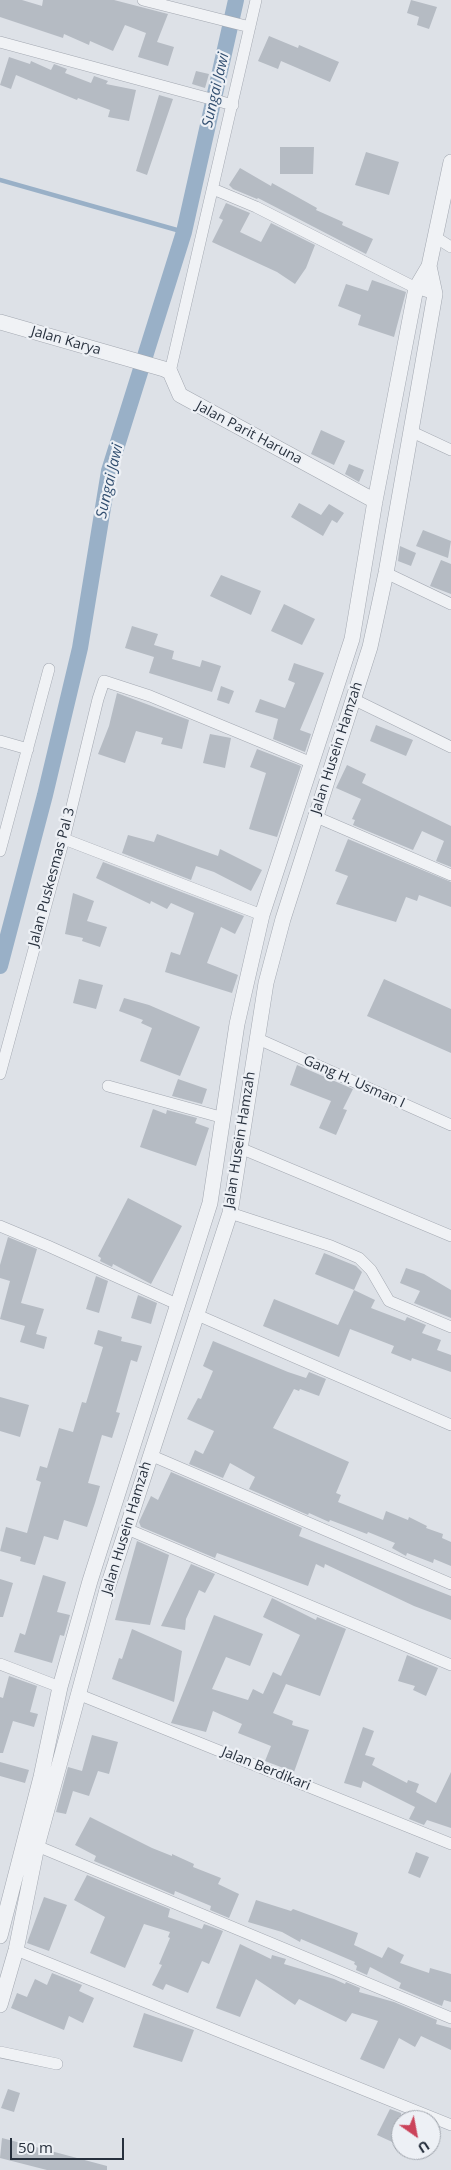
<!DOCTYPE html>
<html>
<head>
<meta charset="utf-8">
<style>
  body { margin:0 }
  #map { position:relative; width:451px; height:2170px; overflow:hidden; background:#dde1e7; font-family:"Open Sans",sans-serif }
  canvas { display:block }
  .north { position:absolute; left:391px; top:2110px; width:50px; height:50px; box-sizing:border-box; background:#edf0f5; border:1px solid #9ea3ab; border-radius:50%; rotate:147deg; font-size:14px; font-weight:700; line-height:20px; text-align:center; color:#27303d }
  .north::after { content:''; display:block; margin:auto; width:18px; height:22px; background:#cb435a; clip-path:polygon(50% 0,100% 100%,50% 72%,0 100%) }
  .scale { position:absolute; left:10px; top:2138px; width:114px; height:22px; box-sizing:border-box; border:2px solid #27303d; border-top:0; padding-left:6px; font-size:15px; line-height:18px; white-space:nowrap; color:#27303d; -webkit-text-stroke:4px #edf0f5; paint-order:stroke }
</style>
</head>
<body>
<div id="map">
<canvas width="451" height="2170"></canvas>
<div class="north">U</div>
<div class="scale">50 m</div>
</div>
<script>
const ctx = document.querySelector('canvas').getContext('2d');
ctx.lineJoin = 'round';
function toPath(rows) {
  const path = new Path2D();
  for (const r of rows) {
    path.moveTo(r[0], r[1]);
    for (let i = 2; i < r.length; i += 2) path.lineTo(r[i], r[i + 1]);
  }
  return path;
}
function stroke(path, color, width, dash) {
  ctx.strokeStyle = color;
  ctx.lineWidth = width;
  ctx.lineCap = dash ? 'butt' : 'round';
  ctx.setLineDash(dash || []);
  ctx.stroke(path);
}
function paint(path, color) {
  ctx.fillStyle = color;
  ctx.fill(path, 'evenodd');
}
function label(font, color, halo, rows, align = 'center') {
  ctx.font = font + ' "Open Sans",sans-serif';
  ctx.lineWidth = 4.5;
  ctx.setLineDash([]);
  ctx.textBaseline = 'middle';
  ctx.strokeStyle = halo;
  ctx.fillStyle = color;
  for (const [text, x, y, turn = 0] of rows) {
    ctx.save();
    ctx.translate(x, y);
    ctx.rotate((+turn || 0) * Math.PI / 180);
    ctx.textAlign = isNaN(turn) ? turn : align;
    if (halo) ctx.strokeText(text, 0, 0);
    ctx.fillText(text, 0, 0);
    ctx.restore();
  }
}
stroke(toPath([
  [0,180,184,232]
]), '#99b0c7', 4.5);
stroke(toPath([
  [0,966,45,795,80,648,109,471,184,232,236,0]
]), '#99b0c7', 16);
paint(toPath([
  [0,0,22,0,42,6,43,0,114,0,168,14,157,42,174,47,168,66,138,57,146,33,125,25,113,51,90,41,89,45,64,34,63,38,0,17],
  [411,0,437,7,429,29,417,25,419,17,407,13],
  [269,36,298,48,299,45,339,62,330,82,281,61,278,69,258,61],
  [9,57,30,64,31,61,51,70,54,64,67,69,65,73,91,83,94,76,108,81,106,84,136,90,129,121,108,117,110,110,78,98,77,100,16,75,11,89,0,85],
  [196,71,209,74,205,88,192,84],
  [159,95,173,99,147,175,136,171],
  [280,147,314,147,313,174,280,174],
  [366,152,399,162,389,195,355,185],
  [240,168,271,186,272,183,292,194,317,208,316,210,343,222,342,225,373,239,366,254,258,198,257,199,233,189,229,185],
  [226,203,250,213,240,232,261,242,271,223,315,245,306,268,295,284,277,272,212,242,223,220,219,218],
  [372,280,406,292,394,337,358,325,361,315,338,306,346,284,368,291],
  [321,430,345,441,334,465,311,454],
  [349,464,364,470,359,482,345,474],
  [299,503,321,515,329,504,344,513,337,523,332,520,323,536,291,517],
  [423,530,451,541,448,558,416,546],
  [400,546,416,553,411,566,398,561],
  [441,560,451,564,451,594,430,586],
  [221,575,261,591,251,615,210,596],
  [284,604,315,619,302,645,271,631],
  [132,626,158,634,154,645,174,651,172,659,200,667,202,660,221,666,212,692,149,673,154,657,125,648],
  [294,663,324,673,300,730,311,734,305,752,273,739,278,719,255,712,260,699,285,708,295,683,288,680],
  [221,686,234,691,229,704,217,700],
  [117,693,189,720,182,749,161,744,163,738,136,731,125,763,98,754,109,726],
  [376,725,413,740,406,756,370,741],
  [210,734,231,738,225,768,203,763],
  [257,749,301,766,277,837,249,829,266,773,250,767],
  [347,765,366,774,362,783,451,826,451,867,436,861,444,841,422,831,413,850,353,825,355,820,352,819,361,799,336,788],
  [157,834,218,856,220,849,262,870,251,891,214,872,196,866,191,880,122,853,128,835,154,842],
  [348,839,451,882,451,907,419,895,417,901,406,897,396,922,336,904,348,876,335,871],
  [103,862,244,916,235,934,221,927,207,963,238,975,232,993,165,972,171,952,180,955,194,913,171,903,167,909,151,901,150,904,96,878],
  [73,893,94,901,87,921,107,927,100,947,82,941,83,938,65,934],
  [79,979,103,985,96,1009,73,1003],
  [384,979,451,1009,451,1053,367,1016],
  [124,998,149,1005,200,1027,180,1076,140,1061,152,1028,141,1023,143,1020,119,1011],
  [297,1065,353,1089,343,1109,347,1110,336,1135,319,1128,331,1101,290,1085],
  [178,1079,207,1089,202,1104,172,1096],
  [153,1109,166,1114,167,1110,197,1118,195,1123,209,1128,196,1166,140,1147],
  [128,1198,182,1226,151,1284,113,1264,112,1267,100,1261,101,1258,98,1256],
  [8,1237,37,1249,21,1303,44,1309,36,1334,47,1337,44,1349,20,1342,25,1326,0,1319,10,1281,0,1278,0,1265],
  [324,1253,356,1266,362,1272,354,1290,315,1274],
  [406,1268,424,1274,451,1290,451,1318,414,1303,420,1291,400,1283],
  [96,1276,108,1281,99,1313,86,1309],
  [354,1290,375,1300,371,1308,405,1321,407,1317,426,1325,422,1333,441,1340,437,1350,451,1355,451,1372,412,1358,411,1361,391,1353,394,1346,350,1329,339,1357,263,1326,274,1299,338,1325],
  [138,1295,157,1303,151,1324,131,1318],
  [98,1330,122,1337,121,1341,142,1346,137,1362,131,1360,116,1412,120,1413,112,1438,102,1435,88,1483,100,1486,95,1503,87,1527,64,1520,58,1540,44,1536,35,1565,20,1561,21,1557,0,1551,6,1527,27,1533,41,1482,36,1480,40,1466,47,1468,59,1428,73,1432,82,1402,86,1403,103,1347,94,1344],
  [213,1341,288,1372,306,1378,309,1372,326,1379,319,1396,300,1389,299,1391,294,1389,273,1428,349,1462,336,1493,341,1495,338,1502,383,1520,386,1511,408,1520,409,1517,427,1526,426,1528,443,1534,442,1538,451,1542,451,1566,434,1559,433,1563,407,1553,406,1556,392,1548,395,1543,368,1532,367,1534,330,1520,329,1522,309,1513,308,1515,249,1489,255,1477,230,1463,223,1478,189,1464,195,1450,203,1454,214,1431,187,1419,198,1398,201,1399,213,1371,203,1366],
  [0,1397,29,1405,20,1437,0,1431],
  [171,1472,302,1528,299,1536,451,1596,451,1620,414,1606,325,1564,324,1568,316,1564,308,1586,217,1553,215,1558,141,1527,139,1522,151,1496,158,1500],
  [137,1541,169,1555,150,1625,115,1620],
  [191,1564,215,1574,205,1593,199,1590,186,1619,185,1630,161,1626],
  [43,1575,66,1582,57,1612,70,1615,64,1636,60,1635,52,1663,14,1652,20,1633,25,1635],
  [0,1579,13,1583,3,1617,0,1617],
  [272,1598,316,1620,317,1617,346,1629,320,1696,286,1684,273,1713,293,1721,292,1725,309,1730,294,1772,265,1761,271,1746,238,1733,242,1724,213,1711,206,1732,171,1723,214,1615,263,1634,250,1666,226,1657,212,1689,248,1700,253,1689,263,1694,273,1672,281,1676,300,1635,263,1617],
  [132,1629,182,1651,174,1702,112,1679,119,1658,122,1659],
  [407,1655,438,1668,426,1696,413,1690,415,1686,398,1681],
  [9,1676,37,1686,30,1712,38,1714,34,1727,13,1721,3,1753,0,1753,0,1697,3,1698],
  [363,1727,374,1731,365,1755,375,1758,372,1765,407,1783,408,1780,419,1784,416,1792,436,1803,451,1772,451,1828,427,1820,424,1825,409,1819,415,1807,363,1781,361,1788,344,1783],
  [92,1735,118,1742,109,1774,98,1771,89,1796,73,1791,66,1814,56,1812,68,1767,82,1771],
  [0,1762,29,1770,25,1783,0,1776],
  [90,1817,152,1848,172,1856,172,1854,194,1864,193,1867,221,1878,218,1884,239,1894,229,1918,210,1910,211,1906,175,1891,174,1895,94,1861,96,1856,75,1845],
  [416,1852,429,1857,420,1878,408,1873],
  [87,1875,170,1909,168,1917,202,1929,204,1924,223,1931,209,1964,202,1961,188,1993,166,1984,163,1990,152,1985,162,1965,159,1964,170,1938,168,1937,170,1932,144,1924,125,1968,90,1953,105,1917,74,1900],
  [44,1897,67,1905,49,1951,27,1943],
  [256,1900,291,1911,293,1909,358,1933,354,1945,382,1958,388,1947,404,1955,400,1963,429,1973,430,1968,451,1974,451,2002,444,2000,442,2006,399,1988,401,1983,370,1967,367,1975,356,1970,357,1966,354,1964,355,1962,301,1939,300,1942,282,1932,248,1922],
  [240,1944,271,1959,272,1955,286,1959,284,1964,334,1979,345,1984,346,1982,360,1988,359,1992,394,2002,437,2020,436,2024,451,2028,451,2050,421,2036,415,2047,399,2038,384,2069,360,2059,378,2021,352,2013,346,2022,299,1999,295,2005,256,1979,240,2017,216,2008],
  [52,1973,82,1985,79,1991,94,1998,83,2023,69,2016,64,2030,11,2008,17,1993,27,1997,35,1979,47,1985],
  [144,2013,194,2030,182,2062,133,2047],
  [8,2089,20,2093,14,2112,1,2108],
  [390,2109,401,2113,401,2146,377,2135],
  [2,2138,107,2166,107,2170,47,2170,0,2158]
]), '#b5bbc3');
const minor = toPath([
  [143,0,250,27],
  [0,42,233,105],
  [213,189,256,207,416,288,435,294],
  [435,237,451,247],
  [170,372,256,0],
  [410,431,451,450],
  [386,573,451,604],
  [353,699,451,747],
  [0,741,28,749],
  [314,816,451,875],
  [64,839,262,915],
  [0,851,49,669],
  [256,1038,451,1125],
  [0,1074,64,839,98,699,104,681,150,696,312,763],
  [108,1086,224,1118],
  [240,1148,451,1236],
  [230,1213,331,1246,359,1258,371,1270,389,1301,451,1327],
  [0,1226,48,1246,179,1305],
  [195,1314,451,1425],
  [150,1455,451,1584],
  [127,1529,451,1665],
  [0,1664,60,1687],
  [80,1695,451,1844],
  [37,1846,451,2018],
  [16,1950,451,2125],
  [0,2052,57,2064]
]);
const tertiary = toPath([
  [0,322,164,369,170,372,180,395,375,501],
  [0,1936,41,1777,60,1687,90,1581,210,1203,237,1024,262,915,352,639,375,501,416,288,429,266,451,162],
  [0,2005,16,1950,37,1846,108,1586,230,1213,266,983,283,919,370,647,386,573,435,294,429,266]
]);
stroke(minor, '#a3a8b1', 12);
stroke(tertiary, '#a3a8b1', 16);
stroke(minor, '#f0f2f5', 11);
stroke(tertiary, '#f0f2f5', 15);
label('14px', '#27303d', '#edf0f5', [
  ["Jalan Karya",66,341,16],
  ["Jalan Parit Haruna",249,433,28],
  ["Jalan Husein Hamzah",337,748,-72],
  ["Jalan Puskesmas Pal 3",52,877,-75],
  ["Gang H. Usman I",354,1082,24],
  ["Jalan Husein Hamzah",240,1140,-81],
  ["Jalan Husein Hamzah",127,1528,-73],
  ["Jalan Berdikari",266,1769,22]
]);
label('italic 15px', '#324f70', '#edf0f5', [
  ["Sungai Jawi",216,90,-77],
  ["Sungai Jawi",110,481,-77]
]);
</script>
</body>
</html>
